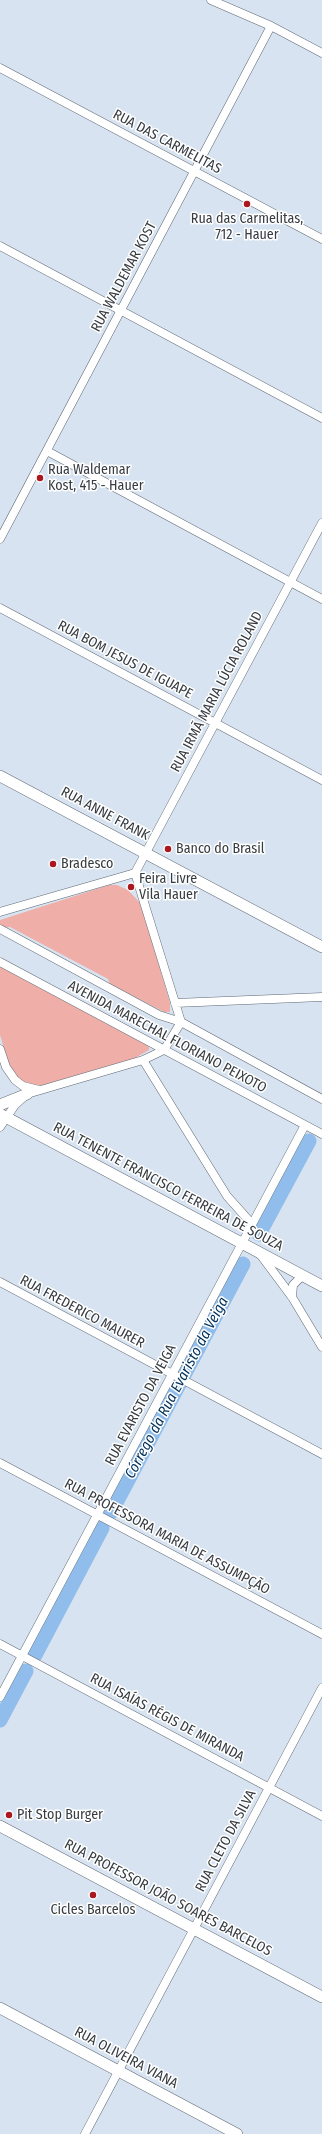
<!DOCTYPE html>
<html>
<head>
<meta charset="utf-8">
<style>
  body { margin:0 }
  canvas { display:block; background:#d7e3f0 }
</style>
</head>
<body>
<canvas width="322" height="2134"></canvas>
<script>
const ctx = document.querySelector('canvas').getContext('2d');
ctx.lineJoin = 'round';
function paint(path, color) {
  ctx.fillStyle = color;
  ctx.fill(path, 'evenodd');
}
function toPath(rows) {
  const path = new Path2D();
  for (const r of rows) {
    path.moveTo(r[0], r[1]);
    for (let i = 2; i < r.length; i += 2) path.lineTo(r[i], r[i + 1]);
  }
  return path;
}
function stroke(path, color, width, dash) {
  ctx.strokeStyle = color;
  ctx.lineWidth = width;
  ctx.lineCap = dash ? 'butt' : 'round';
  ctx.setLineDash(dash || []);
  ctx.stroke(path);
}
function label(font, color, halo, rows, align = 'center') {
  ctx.font = font + ' "Fira Sans Condensed",sans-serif';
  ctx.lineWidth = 3;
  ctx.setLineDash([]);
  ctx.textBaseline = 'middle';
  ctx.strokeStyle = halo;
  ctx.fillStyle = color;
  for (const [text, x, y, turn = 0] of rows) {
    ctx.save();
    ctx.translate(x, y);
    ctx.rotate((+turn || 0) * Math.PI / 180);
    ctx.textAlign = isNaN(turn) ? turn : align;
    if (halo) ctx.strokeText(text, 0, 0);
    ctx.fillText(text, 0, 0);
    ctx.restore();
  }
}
paint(toPath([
  [109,885,117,885,128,890,141,904,170,1003,170,1012,164,1012,110,984,108,979,10,927,5,928,0,925,0,920],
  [0,966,147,1045,149,1047,149,1050,135,1058,43,1085,30,1086,19,1080,10,1068,0,1035]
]), '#efafa8');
stroke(toPath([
  [259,1234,309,1141],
  [111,1512,243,1264],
  [35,1655,102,1528],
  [0,1720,26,1671]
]), '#90bdeb', 15);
const minor = toPath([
  [211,0,271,26,322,53],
  [0,68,322,239],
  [0,246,322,418],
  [47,451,322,599],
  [0,539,271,26],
  [0,608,322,780],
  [135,873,322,523],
  [0,912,135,873],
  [0,929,159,1015,181,1022,322,1099],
  [0,962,322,1134],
  [175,1003,322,997],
  [0,1049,6,1067,15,1080,23,1086,39,1090],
  [143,1060,227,1196,252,1224],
  [0,1127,15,1105,27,1094,143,1060,164,1050,181,1022,135,873],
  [260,1254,292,1297,322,1347],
  [0,1282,322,1454],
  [292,1297,293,1285,303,1275],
  [0,1463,322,1634],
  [0,1644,322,1816],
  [0,1697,305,1125],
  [85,2134,322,1688]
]);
const major = toPath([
  [0,776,322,947],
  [0,1105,27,1094],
  [0,1114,322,1286],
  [0,1826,322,1997],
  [0,2008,237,2134]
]);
stroke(minor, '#5e6873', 9);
stroke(major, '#5e6873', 12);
stroke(minor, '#fff', 8);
stroke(major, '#fff', 11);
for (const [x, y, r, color] of [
  [247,204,4,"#aa171f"],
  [40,478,4,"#aa171f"],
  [168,849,4,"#aa171f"],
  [53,864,4,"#aa171f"],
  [131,887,4,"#aa171f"],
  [9,1815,4,"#aa171f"],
  [93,1895,4,"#aa171f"]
]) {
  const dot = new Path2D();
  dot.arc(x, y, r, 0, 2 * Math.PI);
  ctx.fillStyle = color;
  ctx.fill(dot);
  stroke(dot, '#fff', 1.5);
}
label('14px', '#373c41', '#fff', [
  ["RUA DAS CARMELITAS",167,142,28],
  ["RUA WALDEMAR KOST",124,277,-62],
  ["RUA BOM JESUS DE IGUAPE",125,660,28],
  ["RUA IRMÃ MARIA LÚCIA ROLAND",217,692,-62],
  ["RUA ANNE FRANK",105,814,28],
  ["AVENIDA MARECHAL FLORIANO PEIXOTO",167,1037,28],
  ["RUA TENENTE FRANCISCO FERREIRA DE SOUZA",168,1187,28],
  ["RUA FREDERICO MAURER",82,1312,28],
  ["RUA EVARISTO DA VEIGA",141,1405,-62],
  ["RUA PROFESSORA MARIA DE ASSUMPÇÃO",167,1537,28],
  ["RUA ISAÍAS RÉGIS DE MIRANDA",167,1718,28],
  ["RUA CLETO DA SILVA",226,1841,-62],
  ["RUA PROFESSOR JOÃO SOARES BARCELOS",168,1898,28],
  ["RUA OLIVEIRA VIANA",126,2058,28]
]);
label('14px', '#373c41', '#fff', [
  ["Rua das Carmelitas,",247,219,"center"],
  ["712 - Hauer",247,235,"center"],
  ["Rua Waldemar",48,470],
  ["Kost, 415 - Hauer",48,486],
  ["Banco do Brasil",176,849],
  ["Bradesco",61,864],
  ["Feira Livre",139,879],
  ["Vila Hauer",139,895],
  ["Pit Stop Burger",17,1815],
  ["Cicles Barcelos",93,1910,"center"]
], 'left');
label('italic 15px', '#00315b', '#fff', [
  ["Córrego da Rua Evaristo da Veiga",177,1388,-62]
]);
</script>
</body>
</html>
